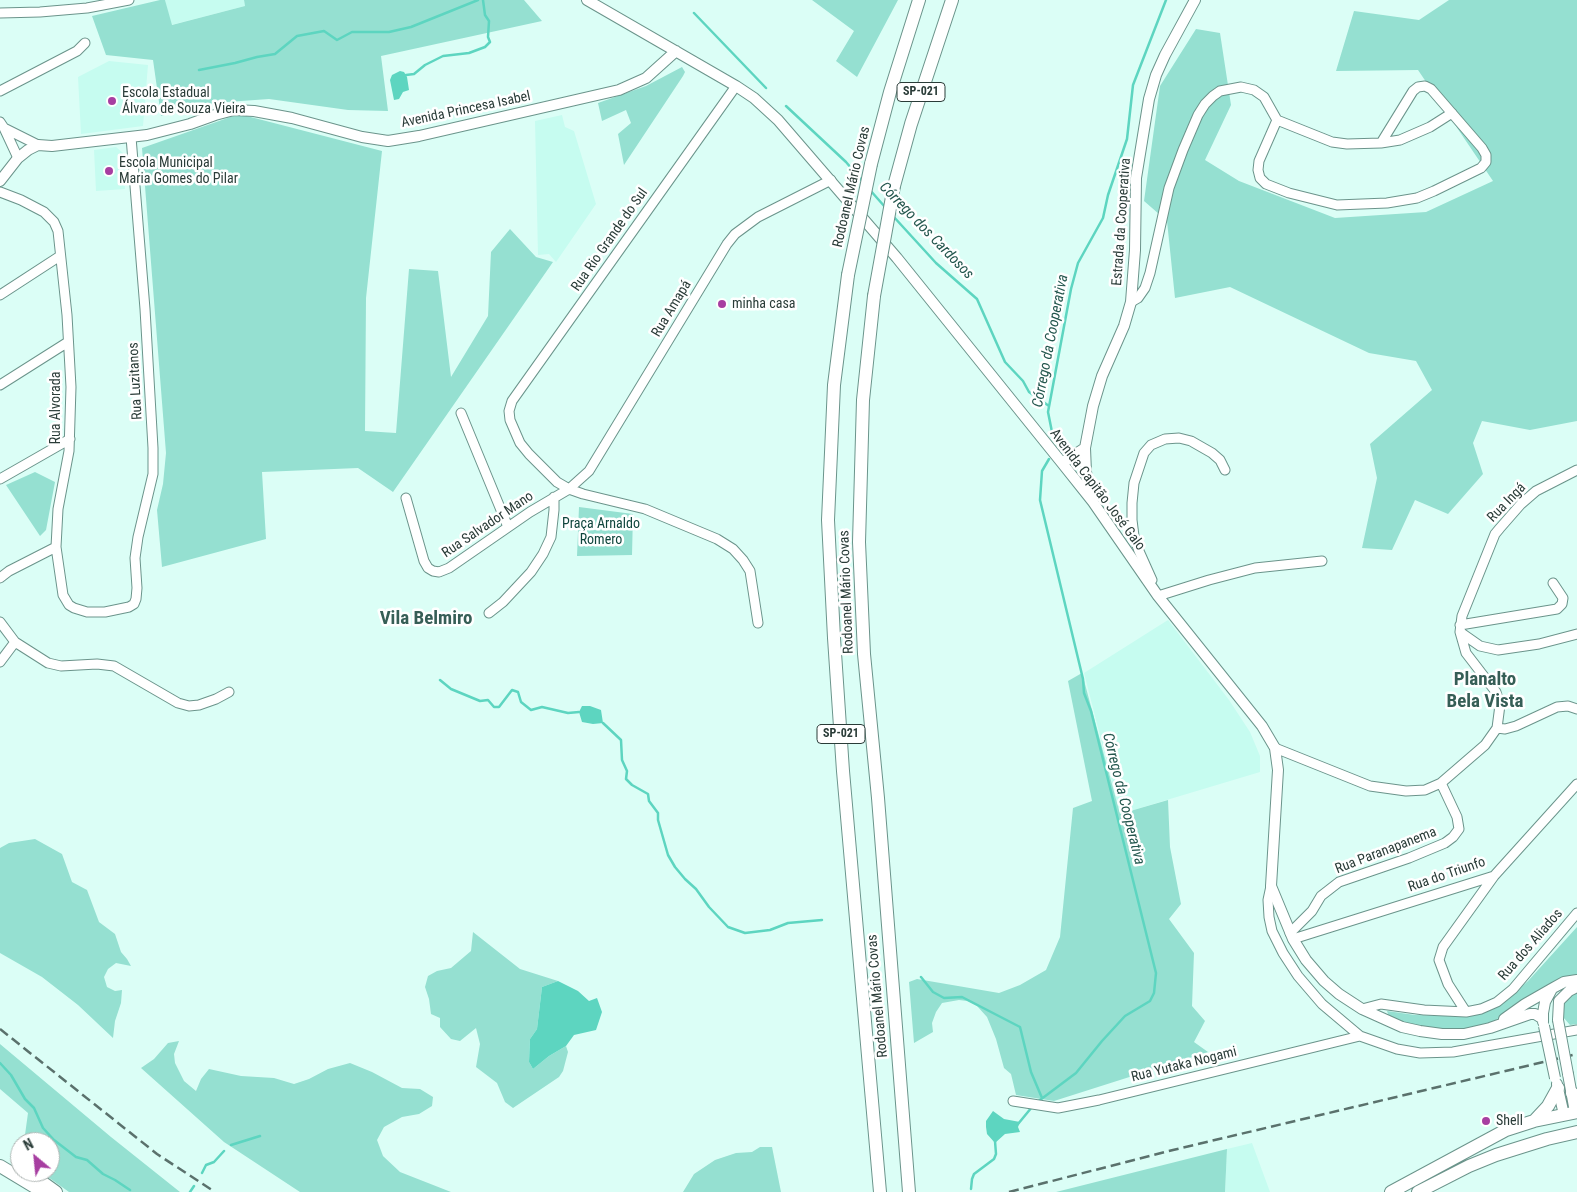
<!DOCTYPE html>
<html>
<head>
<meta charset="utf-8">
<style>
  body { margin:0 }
  #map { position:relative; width:1577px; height:1192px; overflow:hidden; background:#dbfef6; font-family:"Roboto Condensed",sans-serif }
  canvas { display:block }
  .north { position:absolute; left:10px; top:1132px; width:50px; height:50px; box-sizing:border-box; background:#fff; border:1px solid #aab1af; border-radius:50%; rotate:332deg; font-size:14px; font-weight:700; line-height:20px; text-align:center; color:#2a3c38 }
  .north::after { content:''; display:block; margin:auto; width:18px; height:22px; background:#a73ea1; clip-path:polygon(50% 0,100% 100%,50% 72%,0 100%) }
</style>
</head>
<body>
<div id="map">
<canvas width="1577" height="1192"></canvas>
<div class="north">N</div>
</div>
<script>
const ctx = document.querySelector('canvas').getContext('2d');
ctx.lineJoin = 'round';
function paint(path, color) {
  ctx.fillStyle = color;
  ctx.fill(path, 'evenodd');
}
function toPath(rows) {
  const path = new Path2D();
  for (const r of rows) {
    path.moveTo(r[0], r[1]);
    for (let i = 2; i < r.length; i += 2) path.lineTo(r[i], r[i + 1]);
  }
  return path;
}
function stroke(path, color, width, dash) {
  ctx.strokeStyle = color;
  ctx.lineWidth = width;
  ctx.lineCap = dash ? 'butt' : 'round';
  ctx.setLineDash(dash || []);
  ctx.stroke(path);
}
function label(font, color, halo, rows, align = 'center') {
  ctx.font = font + ' "Roboto Condensed",sans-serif';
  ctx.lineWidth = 5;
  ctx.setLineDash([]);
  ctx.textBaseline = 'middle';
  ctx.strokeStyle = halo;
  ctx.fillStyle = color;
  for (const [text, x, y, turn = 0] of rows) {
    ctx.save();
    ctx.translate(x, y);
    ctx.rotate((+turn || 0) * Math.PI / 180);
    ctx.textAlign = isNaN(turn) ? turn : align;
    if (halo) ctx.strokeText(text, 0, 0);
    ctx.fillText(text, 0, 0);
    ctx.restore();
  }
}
paint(toPath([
  [165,0,244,0,245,6,171,25],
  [109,61,148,65,143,126,81,134,78,77],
  [562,115,565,127,574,131,596,204,556,262,549,254,538,255,535,121],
  [116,147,123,153,125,189,96,191,94,150],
  [1168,620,1229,700,1250,732,1260,756,1260,772,1120,814,1084,673],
  [1252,1143,1270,1192,1225,1192,1227,1149]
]), '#c6fcf0');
paint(toPath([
  [160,0,165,0,172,25,245,6,244,0,524,0,542,21,381,56,388,111,348,110,269,99,213,103,161,116,153,60,106,55,92,16],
  [812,0,898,0,857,77,836,61,854,31],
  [1449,0,1577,0,1577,421,1530,430,1482,421,1473,443,1483,474,1448,514,1415,500,1392,550,1362,548,1377,478,1370,444,1432,390,1416,361,1369,353,1230,287,1175,298,1167,221,1144,201,1160,86,1196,29,1220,33,1231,105,1205,160,1239,181,1335,218,1426,212,1493,181,1418,70,1336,71,1354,11,1419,20],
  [682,67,685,72,683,76,624,165,618,134,631,123,626,110,602,121,598,103,646,86],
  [239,114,382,151,366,298,365,431,396,433,409,269,438,271,451,377,488,316,491,252,510,229,536,257,553,262,393,492,358,468,262,472,266,539,162,567,157,510,163,484,166,453,142,148],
  [35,472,55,482,46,530,40,536,6,485],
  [579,507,633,514,632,555,577,556],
  [1082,673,1120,814,1168,800,1170,847,1181,904,1169,919,1194,953,1192,1006,1205,1021,1194,1042,1208,1052,1054,1101,1016,1095,1011,1074,1004,1068,996,1039,987,1017,977,1006,967,1001,959,1000,942,1003,936,1012,932,1023,933,1032,914,1043,909,982,917,979,999,993,1020,985,1046,970,1060,937,1073,808,1092,801,1068,681],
  [35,839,62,854,72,882,87,890,99,922,115,934,121,952,127,959,131,966,116,963,108,969,104,977,107,987,115,991,122,990,121,1003,115,1021,113,1038,78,1005,42,977,0,953,0,848,9,843],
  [1577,927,1577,976,1565,976,1543,988,1493,1022,1463,1030,1433,1029,1405,1025,1389,1017,1387,1011,1415,1015,1457,1016,1480,1013,1505,1001,1528,981],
  [473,932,520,969,558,981,542,987,537,1029,530,1039,529,1062,533,1069,549,1056,566,1046,568,1052,563,1071,559,1077,513,1108,505,1102,497,1083,476,1067,480,1044,476,1028,460,1041,451,1039,440,1027,440,1018,431,1014,429,999,425,987,428,976,437,971,451,968,471,951],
  [1577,992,1577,1024,1570,1025,1563,1017,1563,1005,1573,994],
  [179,1041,174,1054,175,1063,184,1081,196,1091,201,1079,209,1069,241,1076,274,1078,294,1084,309,1079,328,1069,350,1063,372,1072,402,1088,420,1089,433,1097,432,1106,419,1114,402,1117,384,1127,377,1140,383,1156,400,1172,451,1192,300,1192,224,1142,141,1068,154,1059,168,1043],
  [0,1044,111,1137,180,1192,69,1192,41,1172,50,1172,50,1142,24,1142,28,1113,0,1089],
  [760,1147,772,1147,781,1192,683,1192,694,1174,715,1160,736,1153,752,1152],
  [1227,1149,1225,1192,1056,1192]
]), '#95e0d1');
paint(toPath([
  [400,71,404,72,407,77,409,90,403,92,399,99,394,100,390,80,392,75],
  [582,706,590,706,601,710,603,723,593,724,582,722,579,712],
  [558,981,578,991,589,1001,597,998,602,1012,596,1030,574,1035,566,1046,549,1056,533,1069,529,1062,530,1039,537,1029,542,987],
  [993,1111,1004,1119,1020,1122,1018,1127,1020,1132,1005,1134,995,1143,987,1134,986,1127,986,1121]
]), '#5dd5c0');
stroke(toPath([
  [694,13,766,88],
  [199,70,235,63,257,57,275,54,297,36,324,31,337,40,352,32,389,32,411,27,478,0],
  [406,75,414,74,425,65,443,56,469,53,485,47,490,42,488,37,489,21,485,15,483,0],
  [786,106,846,162,863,182],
  [870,190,885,207],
  [893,216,936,263,977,299,1005,362,1023,381,1029,392,1049,406],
  [1052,432,1048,412,1071,289,1078,263,1103,218,1108,195,1127,139,1133,85,1166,0],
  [440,680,451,689,480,701,488,700,494,707,499,707,512,690,518,692,521,702,531,710,542,707,568,713,579,712],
  [603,723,621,740,622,760,627,771,626,779,632,785,648,794,649,801,658,813,658,820,668,855,675,867,685,879,696,889,709,907,728,927,745,933,770,930,788,923,822,920],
  [921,977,933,992,944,998,962,997,1020,1027,1031,1072,1042,1098],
  [0,1063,11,1075,25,1099,34,1108,43,1128,54,1140,76,1157,87,1160,103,1174,115,1180,130,1190],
  [1036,1103,1076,1073,1102,1041,1125,1016,1150,1001,1154,993,1156,973,1091,711,1084,693,1083,679,1040,500,1042,471,1049,459],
  [1018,1124,1032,1107],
  [231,1145,260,1136],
  [202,1173,206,1165,214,1162,224,1151],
  [971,1189,972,1179,974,1174,994,1159,996,1154,995,1141],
  [190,1192,194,1186]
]), '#5dd5c0', 2.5);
const minor = toPath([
  [0,13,40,12,87,8,129,0],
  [736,86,512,401,509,411,510,420,520,443,529,454,557,482,569,489,583,494,645,509,717,539,733,549,743,560,750,571,758,623],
  [0,91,77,51,85,43],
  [1277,120,1259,161,1258,170,1260,178,1266,184,1289,193,1337,205,1387,203,1417,198,1434,191,1481,168,1486,162,1486,155,1482,148,1431,89,1425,86,1418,87,1413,91,1381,143],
  [0,122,4,128,18,158],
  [4,128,38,145],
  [0,192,21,200,44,212,54,222,58,231,67,315,71,387,69,451,58,509,56,547,63,595,69,605,74,608,87,612,105,612,129,607,134,604,136,599,137,588,135,558,138,537,153,474,153,448,145,309,131,137],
  [0,295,60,256],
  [1131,302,1138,298,1145,288,1150,273,1169,188,1183,150,1198,115,1205,104,1213,96,1220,91,1241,87,1254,90,1264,97,1277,120,1332,142,1347,144,1381,143,1400,140,1430,127,1452,113],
  [0,385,68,342],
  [461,413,508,527],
  [0,479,70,439],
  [406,498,424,561,428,568,433,571,439,572,449,568,530,512,569,489,589,471,727,244,735,234,758,217,831,180],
  [0,578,9,571,56,547],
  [1152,580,1139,551,1134,536,1132,520,1132,503,1134,483,1144,453,1151,445,1165,439,1179,438,1191,441,1212,453,1220,460,1225,470],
  [1158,596,1209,580,1255,568,1322,561],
  [489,613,503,602,531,572,543,554,551,537,554,510,554,497],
  [0,622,15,642,48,663,61,666,97,664,114,666,178,703,189,706,199,705,216,699,229,692],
  [1460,625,1557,609,1562,604,1563,598,1553,583],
  [1460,632,1480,646,1498,650,1539,644,1577,634],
  [0,662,15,642],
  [1497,728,1505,729,1516,726,1557,707,1568,706,1577,709],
  [1275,748,1370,786,1406,791,1425,790,1441,783,1485,745,1497,728,1500,705,1496,692,1466,653,1460,632,1462,616,1495,534,1500,528,1521,504,1536,491,1577,470],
  [1271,886,1268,900,1269,917,1272,931,1283,953,1298,976,1322,1004,1360,1036,1397,1049,1420,1053,1453,1052,1577,1030],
  [1290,933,1312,911,1321,896,1339,882,1409,858,1445,843,1453,837,1459,829,1457,817,1441,783],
  [1293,939,1494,876,1577,784],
  [1362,1009,1381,1004,1424,1010,1466,1012,1481,1009,1497,1002,1513,989,1577,913],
  [1466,1012,1448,984,1439,960,1443,947,1494,876],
  [1013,1101,1058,1108,1099,1100,1360,1036]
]);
const major = toPath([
  [587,0,736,86,754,98,778,120,897,258,1062,463,1093,502,1158,596,1262,726,1275,748,1278,770,1271,886,1293,939,1306,960,1324,981,1339,994,1362,1009,1402,1027,1420,1031,1442,1034,1464,1034,1490,1028,1530,1014,1535,1014,1543,1019],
  [0,181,18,158,28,150,38,145,52,146,147,135,190,124,215,115,234,110,254,111,292,118,362,137,388,141,419,136,619,90,646,78,676,51],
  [1062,463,1085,448],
  [1091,496,1086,472,1085,448,1093,406,1102,376,1124,326,1131,302,1135,250,1136,178,1149,99,1156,75,1165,55,1195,0],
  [1504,1019,1525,1004,1553,988,1564,982,1577,980],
  [1558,1020,1559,1001,1569,991,1577,987],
  [1543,1022,1543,1013,1545,1002,1552,989],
  [1568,1074,1575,1112],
  [1557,1084,1564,1115]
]);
const highway = toPath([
  [871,164,890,92,919,0],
  [894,186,911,124,952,0],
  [848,275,834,385,828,520,834,638,843,771,880,1192],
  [874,296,863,400,859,542,864,654,878,798,909,1192],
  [1572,1093,1577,1097],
  [1534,1121,1548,1106,1558,1088],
  [0,1166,43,1192],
  [38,1179,56,1192],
  [1391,1192,1506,1130,1534,1121,1577,1112],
  [1418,1192,1469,1166,1496,1155,1547,1139,1577,1132]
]);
stroke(minor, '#6b948b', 11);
stroke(major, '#6b948b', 12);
stroke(highway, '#6b948b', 14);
stroke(minor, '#fff', 9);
stroke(major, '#fff', 10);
stroke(highway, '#fff', 12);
stroke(toPath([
  [0,1029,157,1154,215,1192],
  [1009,1192,1173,1150,1577,1054]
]), '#5a716c', 2.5, [10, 5]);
const majorBridge = toPath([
  [1558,1020,1568,1074],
  [1544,1026,1555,1078]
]);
const highwayBridge = toPath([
  [848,275,871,164],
  [874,296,894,186]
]);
stroke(majorBridge, '#6b948b', 12, []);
stroke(highwayBridge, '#6b948b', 14, []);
stroke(majorBridge, '#fff', 10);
stroke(highwayBridge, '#fff', 12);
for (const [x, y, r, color] of [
  [112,101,5,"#a73ea1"],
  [109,171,5,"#a73ea1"],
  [722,304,5,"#a73ea1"],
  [1486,1121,5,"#a73ea1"]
]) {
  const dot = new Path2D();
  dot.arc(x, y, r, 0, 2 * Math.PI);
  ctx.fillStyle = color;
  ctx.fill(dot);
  stroke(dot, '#fff', 2);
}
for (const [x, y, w] of [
  [921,92,48],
  [841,734,48]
]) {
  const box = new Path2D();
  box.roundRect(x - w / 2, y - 9.5, w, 19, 4);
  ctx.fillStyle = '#fff';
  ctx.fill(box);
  stroke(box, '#2a3c38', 1);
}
label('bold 12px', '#2a3c38', null, [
  ["SP-021",921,92],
  ["SP-021",841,734]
]);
label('14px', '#2a3c38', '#fff', [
  ["Escola Estadual",122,93],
  ["Álvaro de Souza Vieira",122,109],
  ["Escola Municipal",119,163],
  ["Maria Gomes do Pilar",119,179],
  ["minha casa",732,304],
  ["Shell",1496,1121]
], 'left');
label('14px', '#2a3c38', '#fff', [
  ["Avenida Princesa Isabel",466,110,-12],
  ["Rodoanel Mário Covas",852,187,-77],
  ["Estrada da Cooperativa",1122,222,-86],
  ["Rua Rio Grande do Sul",610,240,-55],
  ["Rua Amapá",672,309,-59],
  ["Rua Luzitanos",136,381,-93],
  ["Rua Alvorada",56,408,-90],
  ["Avenida Capitão José Galo",1097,490,53],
  ["Rua Ingá",1507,503,-46],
  ["Rua Salvador Mano",488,525,-34],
  ["Rodoanel Mário Covas",847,592,-92],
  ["Rua Paranapanema",1386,851,-21],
  ["Rua do Triunfo",1447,875,-19],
  ["Rua dos Aliados",1531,945,-49],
  ["Rodoanel Mário Covas",878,996,-95],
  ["Rua Yutaka Nogami",1184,1065,-14]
]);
label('14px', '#0f453c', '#fff', [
  ["Praça Arnaldo",601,524],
  ["Romero",601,540]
]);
label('italic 15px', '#24574e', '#fff', [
  ["Córrego dos Cardosos",926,231,46],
  ["Córrego da Cooperativa",1051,341,-79],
  ["Córrego da Cooperativa",1123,799,76]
]);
label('bold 19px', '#365e56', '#fff', [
  ["Vila Belmiro",426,619],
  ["Planalto",1485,680],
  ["Bela Vista",1485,702]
]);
</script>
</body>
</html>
